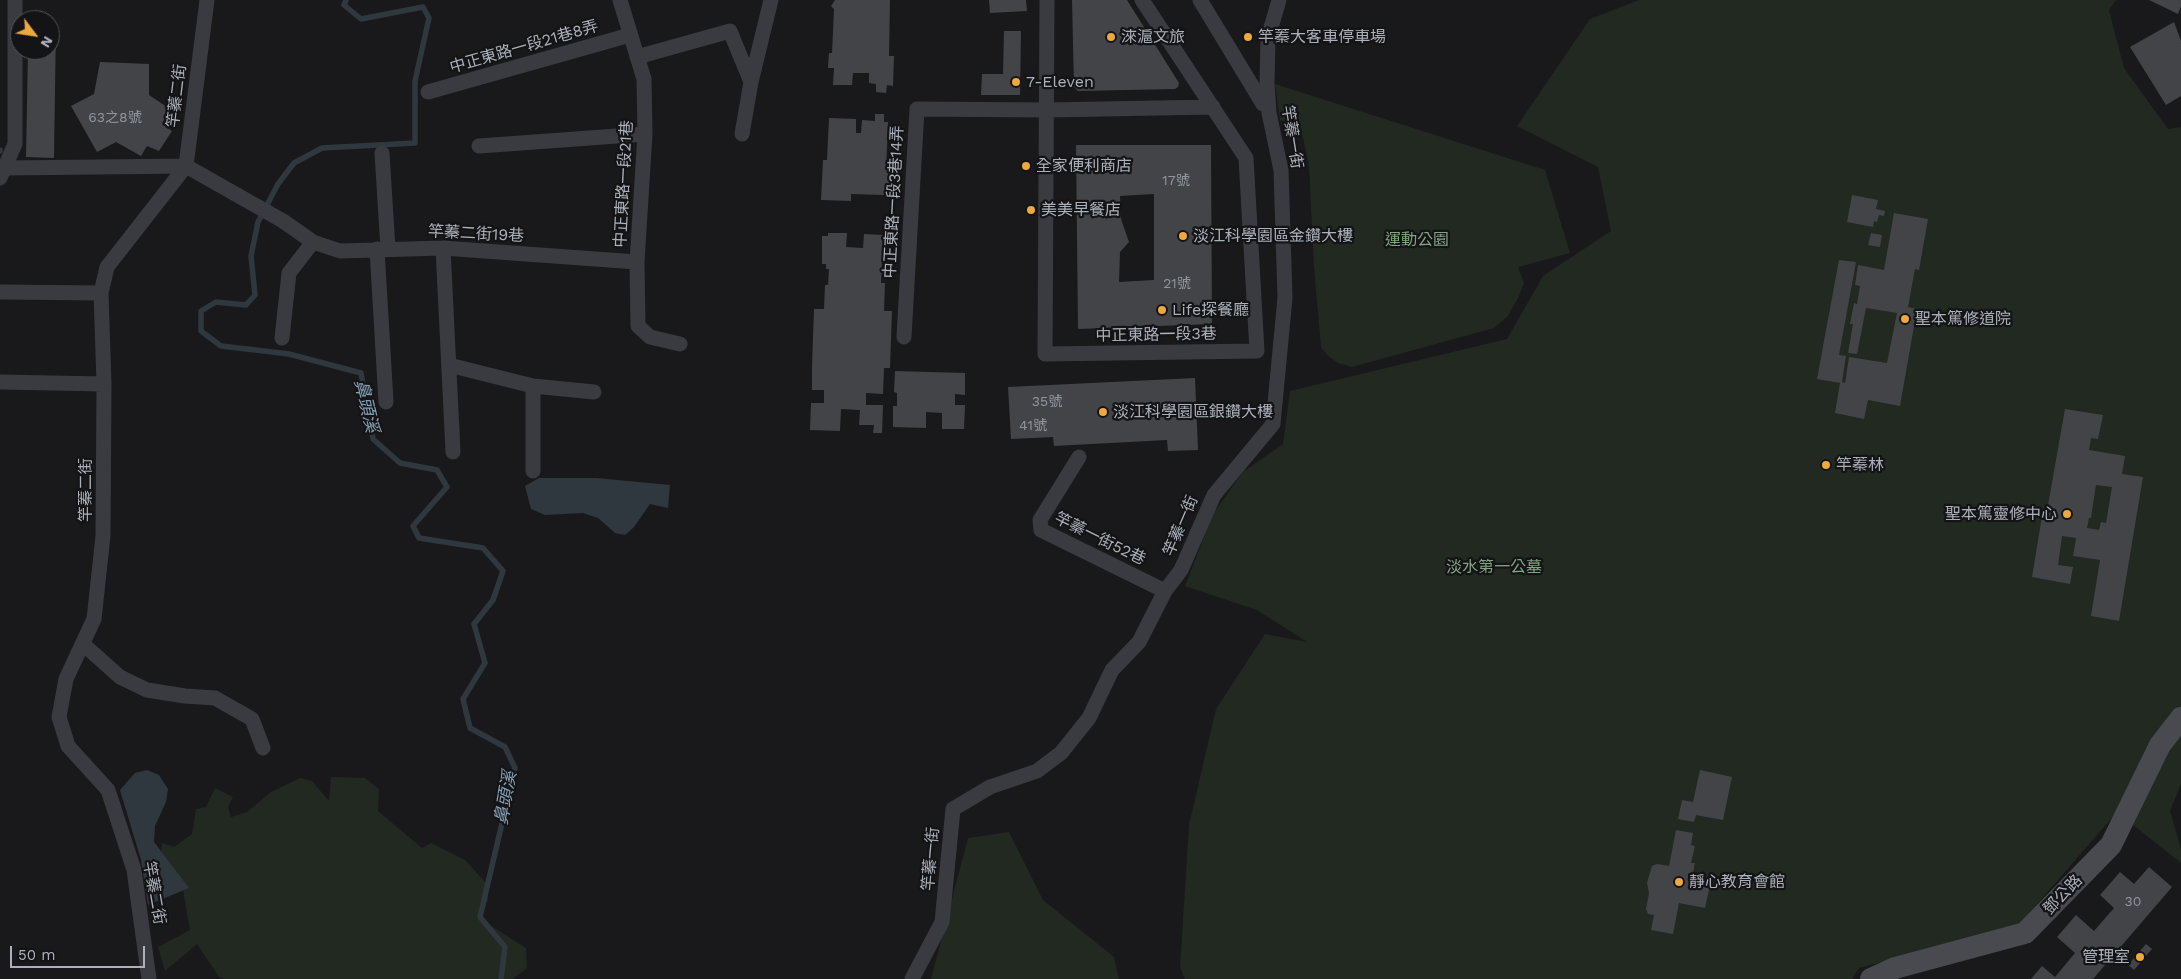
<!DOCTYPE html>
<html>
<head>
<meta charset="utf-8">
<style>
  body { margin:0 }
  #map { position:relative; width:2181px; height:979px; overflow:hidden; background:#19191b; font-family:"Work Sans",sans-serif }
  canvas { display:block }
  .north { position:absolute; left:10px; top:10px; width:50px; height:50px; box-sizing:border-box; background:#141416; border:1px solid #505358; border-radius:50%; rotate:121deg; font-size:14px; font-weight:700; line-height:20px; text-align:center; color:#abb1ba }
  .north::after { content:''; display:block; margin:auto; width:18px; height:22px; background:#eda83e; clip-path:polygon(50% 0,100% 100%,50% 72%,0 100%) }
  .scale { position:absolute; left:10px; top:946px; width:135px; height:22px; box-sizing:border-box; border:2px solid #abb1ba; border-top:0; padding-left:6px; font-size:15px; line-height:18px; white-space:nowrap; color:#abb1ba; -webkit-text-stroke:4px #141416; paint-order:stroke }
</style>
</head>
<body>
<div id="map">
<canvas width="2181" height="979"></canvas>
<div class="north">N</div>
<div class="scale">50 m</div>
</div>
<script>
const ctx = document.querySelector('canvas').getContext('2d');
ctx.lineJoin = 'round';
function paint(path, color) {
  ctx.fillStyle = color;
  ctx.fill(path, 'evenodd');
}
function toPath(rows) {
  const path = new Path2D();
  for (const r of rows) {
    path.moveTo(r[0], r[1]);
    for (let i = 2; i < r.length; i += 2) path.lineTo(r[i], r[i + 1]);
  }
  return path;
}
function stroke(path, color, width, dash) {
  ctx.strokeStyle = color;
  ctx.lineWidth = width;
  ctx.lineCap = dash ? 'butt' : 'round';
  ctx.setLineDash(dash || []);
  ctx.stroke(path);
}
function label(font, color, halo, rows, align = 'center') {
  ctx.font = font + ' "Work Sans","Noto Sans TC",sans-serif';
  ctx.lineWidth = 4.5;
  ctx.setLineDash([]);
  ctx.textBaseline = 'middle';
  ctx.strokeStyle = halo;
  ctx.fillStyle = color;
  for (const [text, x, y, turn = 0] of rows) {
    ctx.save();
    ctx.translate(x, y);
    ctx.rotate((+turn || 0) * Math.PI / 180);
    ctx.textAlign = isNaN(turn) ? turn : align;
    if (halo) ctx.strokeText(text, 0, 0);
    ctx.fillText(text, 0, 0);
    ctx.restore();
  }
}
paint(toPath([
  [1639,0,2116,0,2109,10,2124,68,2168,129,2181,127,2181,784,2170,811,2181,849,2181,863,2117,812,2018,926,1859,968,1852,979,1185,979,1180,967,1189,825,1216,709,1265,634,1307,642,1257,610,1185,586,1213,514,1243,472,1283,444,1290,391,1507,339,1543,276,1611,231,1598,167,1517,126,1590,19],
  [1275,84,1545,170,1570,253,1518,267,1524,283,1518,298,1508,316,1494,328,1352,367,1338,363,1328,356,1321,347,1314,267,1309,165,1303,138,1297,128,1280,120],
  [331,777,365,778,379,789,378,811,422,848,431,843,465,860,486,883,488,900,477,917,526,948,527,968,513,979,224,979,219,977,197,944,165,971,158,947,190,930,182,884,161,854,162,843,174,847,192,834,196,809,206,807,215,788,233,797,228,807,231,817,247,812,271,792,300,778,312,781,329,801],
  [1009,832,1043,900,1114,957,1119,979,931,979,968,838]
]), '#212921');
paint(toPath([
  [539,478,596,478,670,485,668,508,650,504,634,527,625,535,615,533,598,518,583,513,545,515,531,509,525,486],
  [147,770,159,775,168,789,166,802,155,826,154,842,189,888,148,905,141,860,120,790,135,773]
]), '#2f383f');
stroke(toPath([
  [346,0,344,5,361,19,423,7,429,18,415,81,415,143,322,148,294,163,278,184,258,222,251,256,255,295,246,305,216,302,201,311,201,331,221,346,289,354,361,373,373,439,400,463,437,470,447,487,413,526,419,538,483,548,503,571,493,600,474,624,485,663,463,699,470,728,505,747,515,768,480,917,505,947,501,979],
  [0,150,0,151]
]), '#2f383f', 5.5);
paint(toPath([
  [835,0,890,0,889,56,894,56,893,86,887,85,886,93,876,92,876,84,869,83,869,73,853,73,852,85,833,85,834,68,828,68,829,53,832,53,834,9,831,6],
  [989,0,1026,0,1027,11,990,13],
  [1072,0,1127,0,1179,83,1178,87,1175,89,1078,91,1074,87],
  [2149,0,2181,0,2181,6,2178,14],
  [2174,22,2181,41,2181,96,2166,105,2130,47],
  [50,23,56,23,54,158,26,157,28,50,50,50],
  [1004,31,1021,31,1020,95,981,95,982,74,1003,74],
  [100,62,149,64,149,95,170,109,162,124,172,131,159,151,147,146,141,156,116,142,97,152,71,106,94,94],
  [875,114,884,114,884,122,888,122,886,170,892,170,891,187,885,187,885,195,851,194,851,201,821,200,823,160,827,160,829,118,856,119,856,133,861,133,862,120,875,121],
  [1076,145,1211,145,1212,324,1078,329],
  [1154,194,1154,280,1119,282,1120,252,1129,242,1121,219,1120,196],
  [1852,195,1878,200,1876,209,1885,211,1884,216,1879,215,1877,222,1874,221,1873,227,1847,222],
  [1894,213,1928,219,1919,270,1915,269,1908,307,1917,309,1900,406,1868,400,1864,419,1835,413,1840,383,1817,379,1839,260,1856,262,1839,355,1846,356,1842,382,1845,383,1849,357,1887,363,1897,313,1866,308,1857,354,1848,353,1853,324,1850,324,1854,303,1857,304,1860,286,1855,285,1858,265,1884,270],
  [828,233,847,233,846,247,863,248,864,234,883,235,881,283,885,283,884,311,892,311,890,368,884,368,883,394,866,393,866,405,883,405,882,433,873,433,874,425,859,425,860,410,841,409,840,431,810,430,811,403,824,403,824,390,812,390,812,366,814,309,824,309,825,285,828,285,829,269,826,269,826,264,822,264,822,236,828,236],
  [1871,233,1882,235,1880,247,1868,245],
  [895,371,965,373,965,395,955,394,955,405,965,405,964,429,942,429,942,413,926,412,926,428,893,427,893,406,897,406,897,393,894,392],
  [1195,378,1198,450,1168,451,1167,440,1054,446,1053,437,1011,439,1008,387],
  [2065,409,2103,415,2098,439,2091,438,2089,450,2125,456,2122,474,2143,477,2119,621,2091,616,2100,560,2073,556,2076,538,2062,536,2058,565,2073,567,2070,584,2032,577,2043,510,2047,511],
  [2096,485,2112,487,2106,523,2101,522,2099,530,2087,528,2089,518,2091,518],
  [1700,770,1732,777,1723,820,1696,815,1694,822,1678,819,1682,800,1693,802],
  [1676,830,1693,833,1691,845,1695,846,1691,863,1695,863,1692,878,1711,881,1705,908,1679,903,1673,934,1651,930,1654,915,1648,914,1646,909,1649,893,1647,883,1652,866,1657,864,1669,866],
  [2149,867,2172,887,2093,979,2031,979,2042,966,2055,977,2075,953,2057,937,2076,915,2094,931,2114,908,2100,895,2120,872,2134,884],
  [2146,944,2152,949,2134,970,2128,965]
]), '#434448');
stroke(toPath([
  [620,0,644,79,645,134,637,262,638,326,650,337,680,344],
  [1047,0,1045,354,1257,351,1246,158,1142,0],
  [1200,0,1263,104],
  [637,57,730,31,751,82],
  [428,92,630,35],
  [742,134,751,82,771,0],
  [479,146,645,134],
  [382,153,388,249],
  [6,168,186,166,283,221,313,242,340,251,443,248,637,262],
  [0,178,15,144,15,0],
  [443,248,453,452],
  [377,249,386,402],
  [0,292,101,293],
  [904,337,917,109,1047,110,1213,107],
  [282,338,289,273,313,242],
  [449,365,533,386,594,392],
  [0,382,104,384],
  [1079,457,1040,520,1041,530,1165,591],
  [533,471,533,386],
  [83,644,120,677,147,690,185,696,215,698,252,719,263,748],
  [149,979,134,870,108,790,68,746,59,717,66,679,94,619,103,536,104,384,101,293,107,267,186,166,207,0],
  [912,979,942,922,953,809,990,787,1037,771,1061,753,1089,718,1112,670,1139,642,1165,591,1181,570,1214,495,1273,424,1285,298,1281,170,1269,113,1267,83,1268,38,1279,0]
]), '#3a3b40', 15);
stroke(toPath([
  [1871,979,1895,968,2025,933,2111,845,2160,745,2181,718]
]), '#484a50', 22);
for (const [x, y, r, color] of [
  [1111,37,5,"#eda83e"],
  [1248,37,5,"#eda83e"],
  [1016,82,5,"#eda83e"],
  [1026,166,5,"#eda83e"],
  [1031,210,5,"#eda83e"],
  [1183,236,5,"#eda83e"],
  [1162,310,5,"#eda83e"],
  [1905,319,5,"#eda83e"],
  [1103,412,5,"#eda83e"],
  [1826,465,5,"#eda83e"],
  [2067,514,5,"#eda83e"],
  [1679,882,5,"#eda83e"],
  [2140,957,5,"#eda83e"]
]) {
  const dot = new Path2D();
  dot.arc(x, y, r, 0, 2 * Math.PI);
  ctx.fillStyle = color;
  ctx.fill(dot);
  stroke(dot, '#141416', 2);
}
label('14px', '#91969e', null, [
  ["63之8號",115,118],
  ["17號",1176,181],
  ["21號",1177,284],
  ["35號",1047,402],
  ["41號",1033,426],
  ["30",2133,902]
]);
label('16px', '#abb1ba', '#141416', [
  ["淶滬文旅",1121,37],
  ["竿蓁大客車停車場",1258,37],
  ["7-Eleven",1026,82],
  ["全家便利商店",1036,166],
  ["美美早餐店",1041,210],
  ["淡江科學園區金鑽大樓",1193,236],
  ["Life探餐廳",1172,310],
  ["聖本篤修道院",1915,319],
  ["淡江科學園區銀鑽大樓",1113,412],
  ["竿蓁林",1836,465],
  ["聖本篤靈修中心",2057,514,"right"],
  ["靜心教育會館",1689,882],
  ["管理室",2130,957,"right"]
], 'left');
label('16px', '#abb1ba', '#141416', [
  ["中正東路一段21巷8弄",524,47,-16],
  ["竿蓁二街",177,96,-83],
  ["竿蓁一街",1292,137,81],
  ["中正東路一段21巷",624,184,-87],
  ["中正東路一段3巷14弄",894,202,-87],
  ["竿蓁二街19巷",476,234,3],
  ["中正東路一段3巷",1156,335,-1],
  ["竿蓁二街",86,490,-90],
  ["竿蓁一街",1181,526,-67],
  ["竿蓁一街52巷",1100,539,26],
  ["竿蓁一街",931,859,-85],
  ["竿蓁二街",154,893,80],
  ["鄧公路",2063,895,-46]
]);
label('16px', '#83a483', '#141416', [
  ["運動公園",1417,240],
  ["淡水第一公墓",1494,567]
]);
label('italic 18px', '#84a0b3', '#141416', [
  ["鼻頭溪",366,406,77],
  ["鼻頭溪",506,798,-80]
]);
</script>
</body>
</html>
